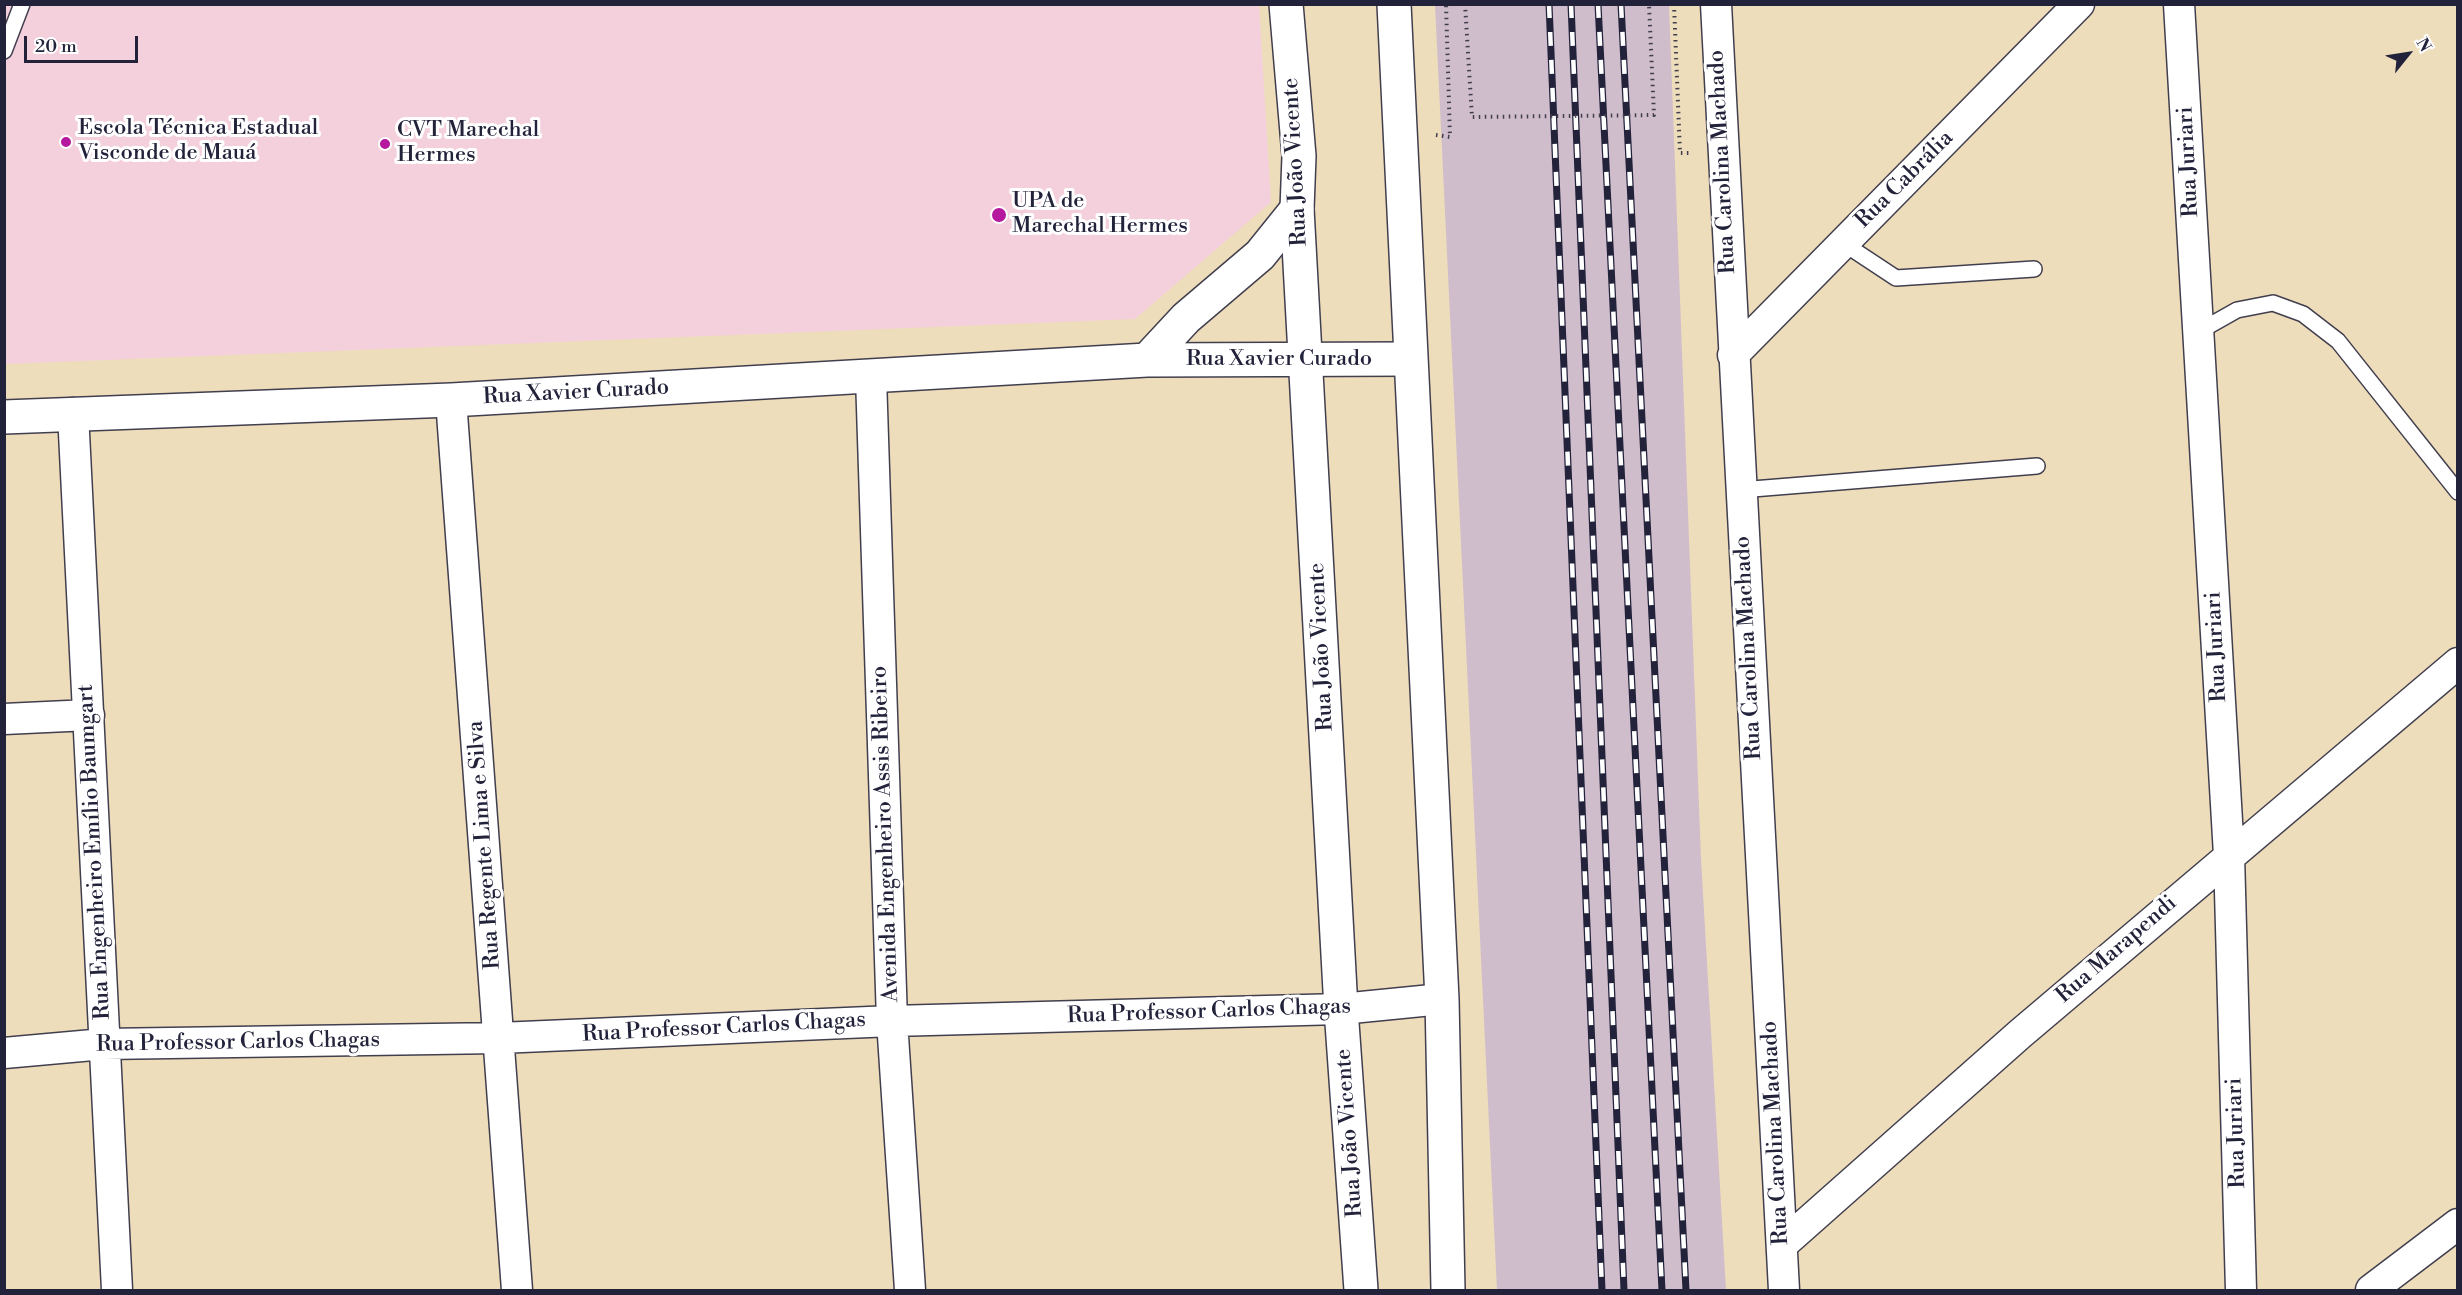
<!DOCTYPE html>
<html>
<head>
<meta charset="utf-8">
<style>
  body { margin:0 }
  #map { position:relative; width:2462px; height:1295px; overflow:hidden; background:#edb; font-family:"Libre Bodoni",serif }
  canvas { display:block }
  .frame { position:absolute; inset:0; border:6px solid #22223b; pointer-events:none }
  .north { position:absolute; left:2378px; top:24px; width:60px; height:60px; -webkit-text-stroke:4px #fff; paint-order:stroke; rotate:60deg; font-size:16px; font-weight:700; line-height:24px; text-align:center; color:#22223b }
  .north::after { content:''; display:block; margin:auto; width:21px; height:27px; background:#22223b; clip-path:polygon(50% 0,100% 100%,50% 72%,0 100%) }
  .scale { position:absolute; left:24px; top:36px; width:114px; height:27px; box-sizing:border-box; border:3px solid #22223b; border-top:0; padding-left:8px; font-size:18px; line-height:21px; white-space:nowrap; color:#22223b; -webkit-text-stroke:4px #fff; paint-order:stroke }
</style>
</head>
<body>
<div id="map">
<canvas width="2462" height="1295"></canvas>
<div class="frame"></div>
<div class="north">N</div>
<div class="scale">20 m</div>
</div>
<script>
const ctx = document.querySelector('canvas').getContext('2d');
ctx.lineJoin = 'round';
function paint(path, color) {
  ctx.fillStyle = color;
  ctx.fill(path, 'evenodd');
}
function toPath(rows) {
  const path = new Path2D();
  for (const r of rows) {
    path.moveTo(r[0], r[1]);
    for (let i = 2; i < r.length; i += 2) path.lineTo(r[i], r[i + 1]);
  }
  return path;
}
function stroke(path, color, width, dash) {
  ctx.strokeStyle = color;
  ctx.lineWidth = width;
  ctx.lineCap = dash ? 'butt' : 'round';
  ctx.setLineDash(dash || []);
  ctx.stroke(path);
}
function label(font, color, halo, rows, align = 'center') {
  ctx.font = font + ' "Libre Bodoni",serif';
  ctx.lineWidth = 6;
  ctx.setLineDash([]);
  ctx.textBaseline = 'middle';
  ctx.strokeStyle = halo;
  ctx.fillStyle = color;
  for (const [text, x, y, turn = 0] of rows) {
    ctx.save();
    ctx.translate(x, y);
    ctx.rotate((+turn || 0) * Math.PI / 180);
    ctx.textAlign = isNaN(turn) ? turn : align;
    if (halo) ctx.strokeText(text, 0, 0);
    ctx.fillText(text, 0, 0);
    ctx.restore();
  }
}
paint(toPath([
  [4,5,1259,5,1271,202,1135,319,5,364]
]), '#f4cfdc');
paint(toPath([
  [1435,5,1669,5,1701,859,1726,1290,1497,1290]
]), '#d0bdcc');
const service = toPath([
  [4,51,22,4],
  [1843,243,1896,278,2034,269],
  [2198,332,2237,310,2273,303,2303,314,2338,341,2458,492],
  [1740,490,2037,466]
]);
const minor = toPath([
  [1716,4,1784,1290],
  [2179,4,2229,855,2241,1290],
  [1733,355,2079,4],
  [871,377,892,1021,910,1290],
  [451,400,517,1290],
  [73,413,117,1290],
  [4,719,89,715],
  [4,1053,104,1044,499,1038,892,1021,1341,1009,1442,999],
  [1783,1244,2020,1034,2458,663],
  [2371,1290,2458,1224]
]);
const secondary = toPath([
  [1147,360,1186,318,1260,255,1297,209],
  [4,417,451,400,1147,360,1410,359]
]);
const primary = toPath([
  [1286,4,1299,156,1297,209,1341,1009,1361,1290],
  [1394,4,1442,999,1448,1290]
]);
stroke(service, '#413e4e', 18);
stroke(minor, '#413e4e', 33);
stroke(secondary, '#413e4e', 36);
stroke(primary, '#413e4e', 36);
stroke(toPath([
  [1674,4,1680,153,1690,153],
  [1436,135,1450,137,1446,4]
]), '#413e4e', 4, [1.5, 4.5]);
stroke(service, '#fff', 15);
stroke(minor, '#fff', 30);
stroke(secondary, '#fff', 33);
stroke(primary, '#fff', 33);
const rail = toPath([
  [1549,4,1602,1290],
  [1571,4,1624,1290],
  [1598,4,1662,1290],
  [1621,4,1686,1290]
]);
stroke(rail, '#22223b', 7);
stroke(rail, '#fff', 4.5, [14]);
stroke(toPath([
  [1465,4,1472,117,1654,115,1649,4]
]), '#413e4e', 4, [1.5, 4.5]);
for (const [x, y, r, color] of [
  [66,142,6,"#b5179e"],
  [385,144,6,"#b5179e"],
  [999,215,8,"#b5179e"]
]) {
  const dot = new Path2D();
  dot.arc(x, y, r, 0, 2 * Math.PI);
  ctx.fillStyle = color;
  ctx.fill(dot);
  stroke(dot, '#fff', 2);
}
label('22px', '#22223b', '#fff', [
  ["Escola Técnica Estadual",78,129],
  ["Visconde de Mauá",78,154],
  ["CVT Marechal",397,131],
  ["Hermes",397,156],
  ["UPA de",1012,202],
  ["Marechal Hermes",1012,227]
], 'left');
label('22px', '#22223b', '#fff', [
  ["Rua João Vicente",1296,162,-93],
  ["Rua Carolina Machado",1723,162,-93],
  ["Rua Juriari",2189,162,-93],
  ["Rua Cabrália",1905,180,-45],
  ["Rua Xavier Curado",1279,360],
  ["Rua Xavier Curado",576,393,-3],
  ["Rua João Vicente",1322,647,-93],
  ["Rua Juriari",2217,647,-93],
  ["Rua Carolina Machado",1749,648,-93],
  ["Avenida Engenheiro Assis Ribeiro",886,834,-92],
  ["Rua Regente Lima e Silva",485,845,-94],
  ["Rua Engenheiro Emílio Baumgart",95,852,-93],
  ["Rua Marapendi",2117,950,-41],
  ["Rua Professor Carlos Chagas",1209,1012,-2],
  ["Rua Professor Carlos Chagas",724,1028,-3],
  ["Rua Professor Carlos Chagas",238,1043,-1],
  ["Rua João Vicente",1350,1133,-94],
  ["Rua Carolina Machado",1776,1133,-93],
  ["Rua Juriari",2237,1133,-92]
]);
</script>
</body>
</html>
